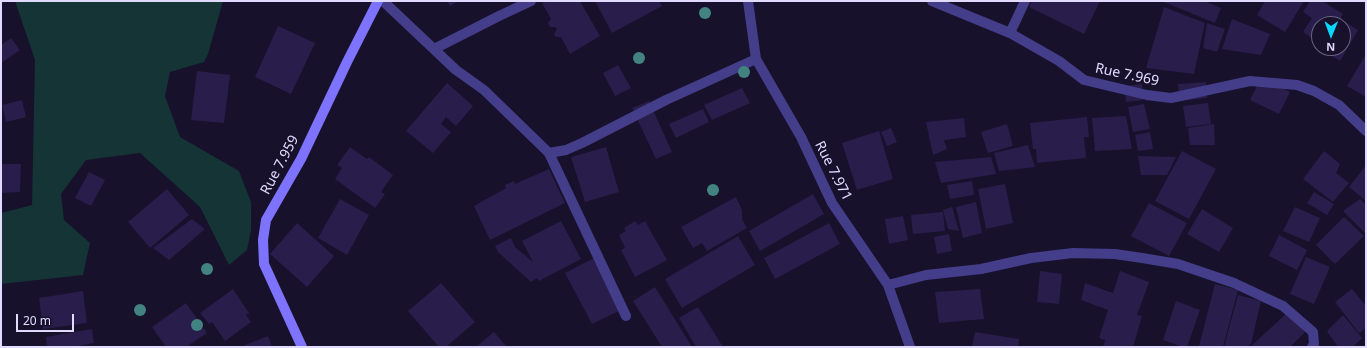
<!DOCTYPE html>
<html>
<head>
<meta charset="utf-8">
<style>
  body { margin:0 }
  #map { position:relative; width:1367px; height:348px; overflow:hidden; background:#17112b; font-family:"Noto Sans",sans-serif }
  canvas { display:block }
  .frame { position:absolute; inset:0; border:2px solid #e1dbff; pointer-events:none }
  .north { position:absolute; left:1311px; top:16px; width:40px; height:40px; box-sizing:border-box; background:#17112b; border:1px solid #686280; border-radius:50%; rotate:181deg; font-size:11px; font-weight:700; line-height:16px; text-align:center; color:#e1dbff }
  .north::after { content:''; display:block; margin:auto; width:14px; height:18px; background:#09d8fd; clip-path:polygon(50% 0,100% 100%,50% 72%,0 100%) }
  .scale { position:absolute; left:16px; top:314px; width:58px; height:18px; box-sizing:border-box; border:2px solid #e1dbff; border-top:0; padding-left:5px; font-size:12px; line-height:14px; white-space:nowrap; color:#e1dbff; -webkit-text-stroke:3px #17112b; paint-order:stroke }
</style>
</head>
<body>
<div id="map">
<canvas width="1367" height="348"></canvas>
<div class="frame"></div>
<div class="north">N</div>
<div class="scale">20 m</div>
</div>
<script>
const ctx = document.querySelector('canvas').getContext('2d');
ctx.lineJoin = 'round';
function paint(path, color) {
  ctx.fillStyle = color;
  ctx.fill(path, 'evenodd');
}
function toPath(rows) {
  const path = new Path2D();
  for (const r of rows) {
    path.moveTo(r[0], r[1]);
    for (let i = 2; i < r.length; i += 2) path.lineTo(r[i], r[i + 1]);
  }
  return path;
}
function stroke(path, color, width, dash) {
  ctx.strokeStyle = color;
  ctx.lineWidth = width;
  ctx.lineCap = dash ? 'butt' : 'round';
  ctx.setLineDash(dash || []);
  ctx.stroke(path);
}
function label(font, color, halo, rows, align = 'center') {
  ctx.font = font + ' "Noto Sans",sans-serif';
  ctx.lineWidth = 3;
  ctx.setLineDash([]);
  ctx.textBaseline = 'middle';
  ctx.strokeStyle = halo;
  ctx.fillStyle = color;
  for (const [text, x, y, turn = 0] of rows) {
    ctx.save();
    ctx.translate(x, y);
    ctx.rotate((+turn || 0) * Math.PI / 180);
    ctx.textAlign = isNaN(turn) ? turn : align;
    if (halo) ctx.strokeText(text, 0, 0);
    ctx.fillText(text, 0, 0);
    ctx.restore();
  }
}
paint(toPath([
  [15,1,223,1,208,54,204,62,170,72,165,96,180,137,239,171,251,202,251,230,247,250,229,265,200,207,140,153,86,160,61,194,64,220,90,243,83,275,1,284,1,213,32,205,35,60]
]), '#143435');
paint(toPath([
  [447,1,459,1,450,6],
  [546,1,580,1,600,36,570,54,561,37,556,37,554,34,557,29,555,27,550,27,548,23,551,19,542,3],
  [595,1,659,1,662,6,612,33],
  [1032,1,1100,1,1084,34,1029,7],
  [1165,1,1204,1,1221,8,1215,23,1164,2],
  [1265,1,1304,1,1285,32,1257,15],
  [1310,1,1322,1,1343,14,1340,19,1358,30,1340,61,1319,48,1343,48,1343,24,1319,24,1319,43,1303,32,1312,18,1303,12],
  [1164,7,1205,23,1194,74,1146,68],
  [1232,19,1270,34,1261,55,1222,49],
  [1207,23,1225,29,1217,52,1203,48],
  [278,26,315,43,291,94,255,77],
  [11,38,20,50,1,63,1,45],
  [1366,54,1366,97,1347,86],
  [618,65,631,88,615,96,603,73],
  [197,71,230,75,224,123,191,120],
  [1261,78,1290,92,1279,114,1250,100],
  [1206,82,1207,98,1180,101,1178,84],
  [447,83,473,106,456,126,446,117,441,124,451,132,433,153,406,131],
  [1142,84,1143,100,1126,102,1124,86],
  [742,88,750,103,712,120,704,105],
  [22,100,26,117,6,122,2,105],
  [649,101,672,152,656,159,632,108],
  [1208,103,1211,124,1186,127,1183,106],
  [1144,104,1150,129,1133,132,1128,107],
  [703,109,709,122,676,138,669,124],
  [1126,116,1132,149,1095,151,1092,118],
  [1087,117,1089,137,1084,137,1086,158,1037,163,1036,149,1033,149,1030,123],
  [964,118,966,137,944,140,947,149,933,155,926,122],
  [1007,124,1013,146,988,153,981,132],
  [1214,124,1215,145,1190,145,1188,128],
  [891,128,897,142,887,146,881,132],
  [879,131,893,179,857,190,842,143],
  [1150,132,1153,149,1138,151,1135,135],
  [1028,145,1035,167,999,171,994,153],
  [350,147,367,159,369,157,393,175,381,192,385,194,375,208,335,179,342,168,337,165],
  [606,147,619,192,585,202,571,157],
  [1182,151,1216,169,1189,219,1155,201],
  [1324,151,1340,164,1336,173,1349,183,1333,202,1303,179],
  [1138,156,1176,157,1167,175,1141,175],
  [991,157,996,174,941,183,935,162],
  [1,164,21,164,20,192,1,193],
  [1366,165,1366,201,1349,187],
  [549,169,565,203,490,240,474,206,506,188,505,185,514,181,515,184],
  [89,172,105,180,91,206,75,198],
  [972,181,974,195,950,199,947,185],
  [1005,184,1013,223,986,229,978,189],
  [167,189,189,215,150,248,128,222],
  [1314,192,1334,204,1327,215,1307,203],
  [813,194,824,214,760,251,749,231],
  [736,197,742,210,742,219,747,228,707,251,702,243,693,248,681,227],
  [340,199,369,215,347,255,318,238],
  [1360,199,1366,205,1366,234,1343,211],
  [976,202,982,233,963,238,956,207],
  [1149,203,1187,223,1169,256,1131,236],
  [952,207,959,231,948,229,943,210],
  [1295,207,1320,218,1309,242,1283,231],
  [1202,209,1233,228,1219,252,1187,234],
  [943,212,945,231,913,234,911,215],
  [903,216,908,240,889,244,885,219],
  [1344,217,1364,236,1335,264,1316,245],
  [192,219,205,229,169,260,153,248],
  [561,221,581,259,539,281,537,278,531,282,498,252,495,246,511,238,515,247,533,262,522,241],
  [635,221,638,225,645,221,667,260,635,277,621,250,625,248,619,235,626,231,624,228],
  [297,223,334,256,307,287,270,254],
  [829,223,840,244,775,279,764,258],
  [949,234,952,251,937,254,934,237],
  [1279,235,1307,250,1297,270,1269,256],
  [738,236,755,265,682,308,665,279],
  [1306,257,1330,267,1314,304,1290,294],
  [594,258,621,310,592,324,565,273],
  [1040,271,1062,274,1059,304,1037,302],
  [1120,271,1149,282,1137,315,1142,316,1133,347,1103,347,1105,340,1099,338,1108,310,1081,300,1085,283,1113,293],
  [441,283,475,322,446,347,439,347,408,311],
  [1215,284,1238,290,1223,347,1205,347,1199,346],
  [655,287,692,347,662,347,633,301],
  [233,289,249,313,246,315,251,322,225,341,212,322,209,324,200,313],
  [980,289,984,319,939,323,935,292],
  [1352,289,1366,306,1366,328,1359,333,1335,302],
  [83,291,87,323,43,329,39,298],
  [1238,295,1261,301,1251,344,1247,347,1224,347],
  [1176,301,1200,310,1187,347,1183,347,1163,340],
  [186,303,207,333,186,347,166,347,152,327],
  [698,307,723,347,696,347,679,318],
  [1288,312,1305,332,1290,347,1250,347],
  [1343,315,1362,338,1353,347,1338,347,1327,331],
  [92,329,94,343,73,347,47,347,46,337],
  [494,332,507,347,476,347],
  [975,332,1019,339,1018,347,972,347],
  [268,336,272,347,240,347]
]), '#291d4b');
stroke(toPath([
  [383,1,456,70,484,90,549,153,566,150,582,143,666,100,756,59],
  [748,1,756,59,801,137,832,203,888,285,910,347],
  [932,1,1010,33,1059,61,1084,80,1147,95,1171,98,1250,81,1297,85,1314,91,1339,105,1366,131],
  [1010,33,1025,1],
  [434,49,499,16,531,1],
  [549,153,626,316],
  [888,285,926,275,981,269,1031,258,1073,253,1115,254,1142,258,1178,264,1234,283,1283,306,1313,332,1314,344,1312,347]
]), '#443d89', 10);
stroke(toPath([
  [302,347,264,264,263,240,266,220,301,159,347,62,378,1]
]), '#7d73fe', 10);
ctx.fillStyle = '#428381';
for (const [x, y] of [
  [705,13],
  [639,58],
  [744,72],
  [713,190],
  [207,269],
  [140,310],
  [197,325]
]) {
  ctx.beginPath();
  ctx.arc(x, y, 6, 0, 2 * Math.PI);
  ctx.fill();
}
label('14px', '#e1dbff', '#17112b', [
  ["Rue 7.969",1127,75,12],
  ["Rue 7.959",280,165,-62],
  ["Rue 7.971",833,171,63]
]);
</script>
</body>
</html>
